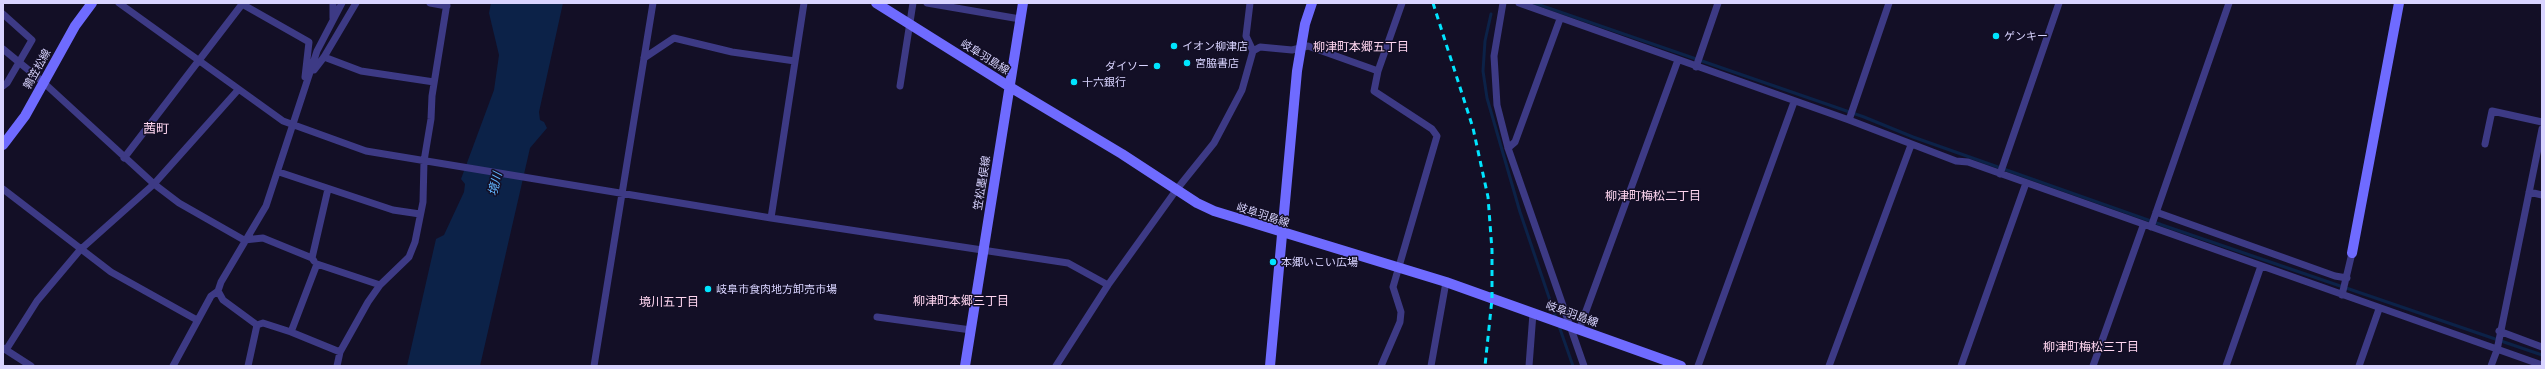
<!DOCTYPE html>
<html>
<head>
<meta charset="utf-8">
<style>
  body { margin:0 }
  #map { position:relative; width:2545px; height:369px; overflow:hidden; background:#130f26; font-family:"Exo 2",sans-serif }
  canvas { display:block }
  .frame { position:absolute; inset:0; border:4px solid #d9d4ff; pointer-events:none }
</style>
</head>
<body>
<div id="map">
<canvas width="2545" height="369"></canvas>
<div class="frame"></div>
</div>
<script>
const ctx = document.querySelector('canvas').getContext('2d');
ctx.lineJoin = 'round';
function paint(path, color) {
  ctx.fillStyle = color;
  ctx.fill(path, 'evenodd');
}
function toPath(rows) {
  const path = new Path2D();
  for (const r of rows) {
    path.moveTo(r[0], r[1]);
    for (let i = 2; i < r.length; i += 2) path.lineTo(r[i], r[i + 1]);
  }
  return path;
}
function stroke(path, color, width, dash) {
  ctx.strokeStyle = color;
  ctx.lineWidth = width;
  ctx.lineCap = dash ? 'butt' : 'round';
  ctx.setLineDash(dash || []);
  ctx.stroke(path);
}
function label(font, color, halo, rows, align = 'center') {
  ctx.font = font + ' "Exo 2","Noto Sans JP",sans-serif';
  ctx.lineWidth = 3;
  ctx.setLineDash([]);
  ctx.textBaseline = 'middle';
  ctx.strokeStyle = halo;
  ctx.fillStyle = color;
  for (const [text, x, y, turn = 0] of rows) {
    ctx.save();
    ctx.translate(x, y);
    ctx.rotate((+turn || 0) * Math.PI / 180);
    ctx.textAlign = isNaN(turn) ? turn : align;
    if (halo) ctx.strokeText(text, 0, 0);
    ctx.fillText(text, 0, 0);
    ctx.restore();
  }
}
paint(toPath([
  [491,3,563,3,539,112,540,120,544,122,547,128,530,148,480,366,407,366,436,239,444,235,464,192,465,184,461,179,494,90,499,55,489,13]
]), '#0c2248');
stroke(toPath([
  [1534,3,1864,117,1913,137,2165,226,2542,355],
  [1491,14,1485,41,1483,71,1487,98,1520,212,1556,318],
  [1559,326,1573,366]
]), '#0c2248', 3);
stroke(toPath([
  [119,3,283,121,366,151,771,218,1068,263,1108,285],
  [333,3,333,18],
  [430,3,447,6],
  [927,3,1020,19],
  [1250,3,1246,36,1253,51],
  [1503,3,1494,56,1497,105,1508,148,1584,366],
  [1519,3,1849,120,1956,161,1968,162,2542,365],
  [242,4,309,42,305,77],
  [3,14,32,40,7,83,3,86],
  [3,49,43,82,154,184,179,203,244,240,263,238,312,258],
  [324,57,361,71,434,82],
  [644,58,674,38,732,52,795,61],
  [1696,67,1718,3],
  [311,70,314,70,324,57,356,3],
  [900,86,913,3],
  [1849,120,1889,3],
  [2485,144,2492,111,2542,122],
  [1508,148,1515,142,1560,19],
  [124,158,243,3],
  [279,172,393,210,420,214],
  [2000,174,2059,3],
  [3,189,111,272,197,320],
  [2529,192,2542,195],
  [2156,212,2335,276,2347,278],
  [771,218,804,3],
  [2151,227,2229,3],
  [314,261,312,258,328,189],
  [2342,295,2352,253],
  [877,317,971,330],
  [257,325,263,323,291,332,340,352],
  [1579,330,1678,60],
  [2499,331,2542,347],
  [291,332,317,264,380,285],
  [3,348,31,366],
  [6,350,37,301,80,250,154,184,238,90],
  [173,366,211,296,218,291],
  [248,366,257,325,223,300,218,291,221,282,266,206,317,51,342,3],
  [337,366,340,352,368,302,380,285,409,257,415,242,423,202,424,161,431,119,432,96,447,3],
  [594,366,653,3],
  [1056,366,1108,285,1177,189,1214,143,1242,90,1253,51,1260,47,1292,50,1308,46,1378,71],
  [1381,366,1400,322,1401,312,1393,287,1437,136,1432,129,1374,91,1378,71,1402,3],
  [1431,366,1446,282],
  [1529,366,1533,313],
  [1698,366,1794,102],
  [1829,366,1911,145],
  [1961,366,2026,183],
  [2093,366,2143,226],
  [2226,366,2261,266],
  [2359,366,2379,309],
  [2491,366,2497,350,2542,129]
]), '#3d3a85', 7);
stroke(toPath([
  [876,3,1010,87,1122,154,1197,203,1214,211,1446,282,1681,366],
  [3,145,25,116,75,26,92,3],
  [2352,253,2399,3],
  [965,366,1023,3],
  [1270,366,1297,71,1305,24,1312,3]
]), '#6f6bff', 10);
stroke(toPath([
  [1433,3,1473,128,1488,197,1492,250,1492,299,1485,366]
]), '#00e5ff', 3, [6, 5]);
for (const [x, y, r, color] of [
  [1996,36,4,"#00e5ff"],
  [1174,46,4,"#00e5ff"],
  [1187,63,4,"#00e5ff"],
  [1157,66,4,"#00e5ff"],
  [1074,82,4,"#00e5ff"],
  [1273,262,4,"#00e5ff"],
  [708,289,4,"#00e5ff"]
]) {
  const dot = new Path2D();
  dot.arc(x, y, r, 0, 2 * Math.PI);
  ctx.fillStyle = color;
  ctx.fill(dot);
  stroke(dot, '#130f26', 1.5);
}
label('11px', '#d9d4ff', '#130f26', [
  ["ゲンキー",2004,36],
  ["イオン柳津店",1182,46],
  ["宮脇書店",1195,63],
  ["ダイソー",1149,66,"right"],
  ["十六銀行",1082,82],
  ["本郷いこい広場",1281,262],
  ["岐阜市食肉地方卸売市場",716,289]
], 'left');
label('11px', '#d9d4ff', '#130f26', [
  ["岐阜羽島線",985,57,32],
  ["鶉笠松線",37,69,-61],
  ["笠松墨俣線",982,183,-81],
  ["岐阜羽島線",1263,215,18],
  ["岐阜羽島線",1572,314,20]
]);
label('12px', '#ffd6f0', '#130f26', [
  ["柳津町本郷五丁目",1361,47],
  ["柳津町梅松二丁目",1653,196],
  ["柳津町本郷三丁目",961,301],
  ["境川五丁目",669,302],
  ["柳津町梅松三丁目",2091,347]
]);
label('italic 12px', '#62b6ff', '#130f26', [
  ["境川",495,184,-77]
]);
label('13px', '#ffd6f0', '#130f26', [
  ["茜町",156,129]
]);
</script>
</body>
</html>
